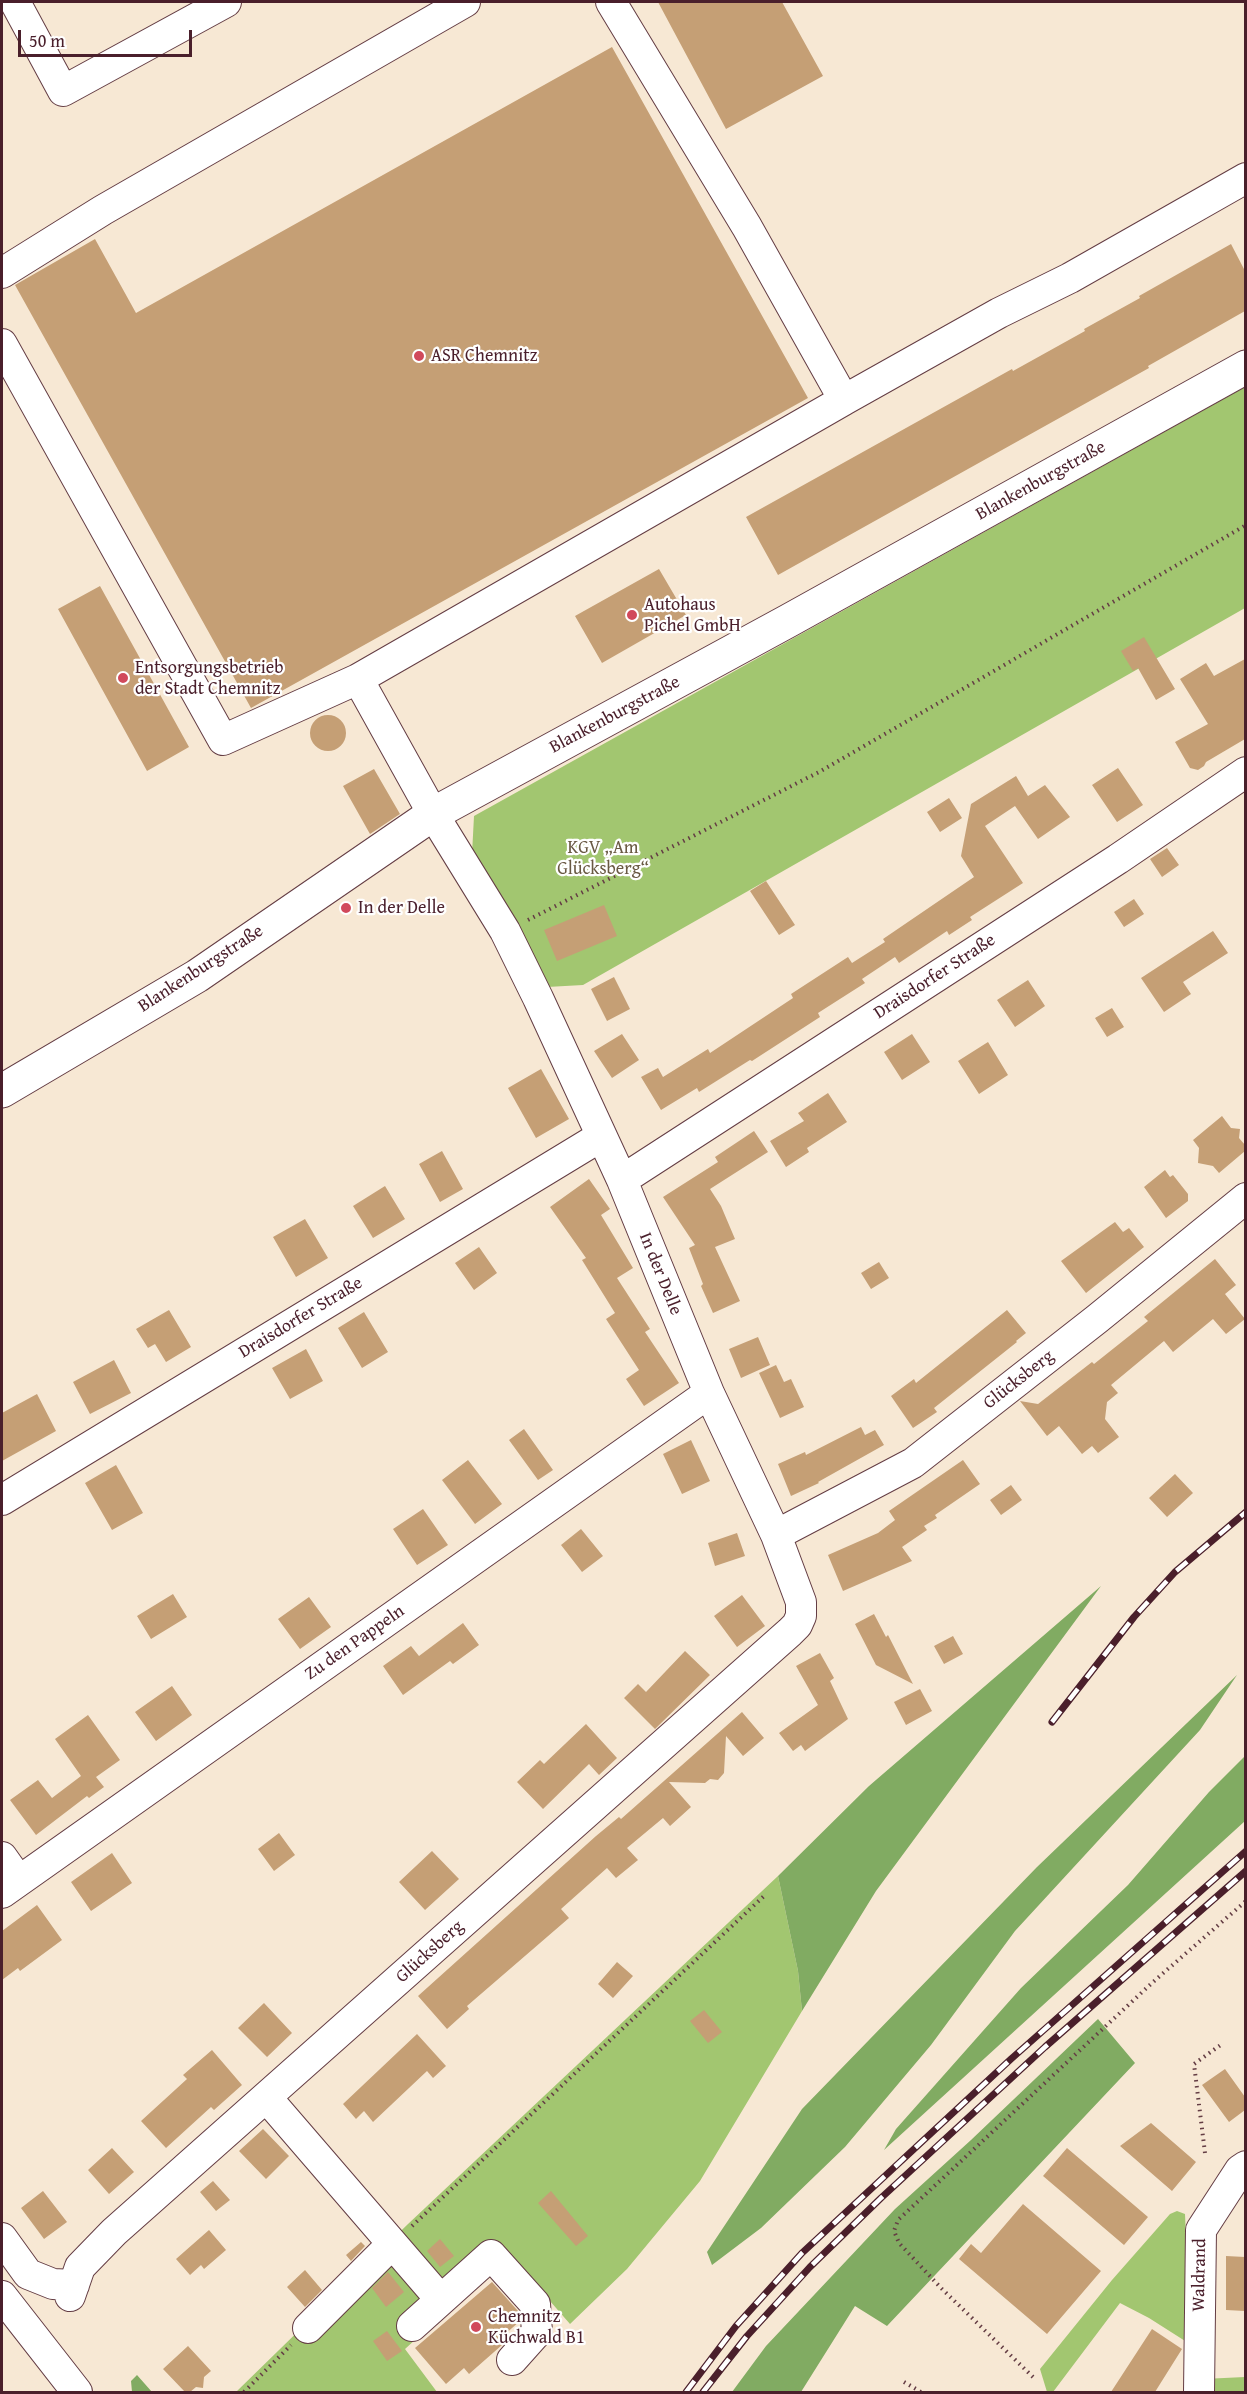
<!DOCTYPE html>
<html>
<head>
<meta charset="utf-8">
<style>
  body { margin:0 }
  #map { position:relative; width:1247px; height:2394px; overflow:hidden; background:#f7e8d4; font-family:"Gentium Book Plus",serif }
  canvas { display:block }
  .frame { position:absolute; inset:0; border:3px solid #4a1f2b; pointer-events:none }
  .scale { position:absolute; left:18px; top:30px; width:174px; height:27px; box-sizing:border-box; border:3px solid #4a1f2b; border-top:0; padding-left:8px; font-size:18px; line-height:21px; white-space:nowrap; color:#4a1f2b; -webkit-text-stroke:4px #fff; paint-order:stroke }
</style>
</head>
<body>
<div id="map">
<canvas width="1247" height="2394"></canvas>
<div class="frame"></div>
<div class="scale">50 m</div>
</div>
<script>
const ctx = document.querySelector('canvas').getContext('2d');
ctx.lineJoin = 'round';
function paint(path, color) {
  ctx.fillStyle = color;
  ctx.fill(path, 'evenodd');
}
function toPath(rows) {
  const path = new Path2D();
  for (const r of rows) {
    if (r.length === 3) {
      path.moveTo(r[0] + r[2], r[1]);
      path.arc(r[0], r[1], r[2], 0, 2 * Math.PI);
      continue;
    }
    path.moveTo(r[0], r[1]);
    for (let i = 2; i < r.length; i += 2) path.lineTo(r[i], r[i + 1]);
  }
  return path;
}
function stroke(path, color, width, dash) {
  ctx.strokeStyle = color;
  ctx.lineWidth = width;
  ctx.lineCap = dash ? 'butt' : 'round';
  ctx.setLineDash(dash || []);
  ctx.stroke(path);
}
function label(font, color, halo, rows, align = 'center') {
  ctx.font = font + ' "Gentium Book Plus",serif';
  ctx.lineWidth = 4.5;
  ctx.setLineDash([]);
  ctx.textBaseline = 'middle';
  ctx.strokeStyle = halo;
  ctx.fillStyle = color;
  for (const [text, x, y, turn = 0] of rows) {
    ctx.save();
    ctx.translate(x, y);
    ctx.rotate((+turn || 0) * Math.PI / 180);
    ctx.textAlign = isNaN(turn) ? turn : align;
    if (halo) ctx.strokeText(text, 0, 0);
    ctx.fillText(text, 0, 0);
    ctx.restore();
  }
}
paint(toPath([
  [1245,387,1245,608,583,985,547,987,472,854,474,816],
  [778,1876,798,1971,802,2011,700,2181,627,2269,570,2324,509,2254,405,2349,437,2392,236,2392,408,2224],
  [1177,2211,1185,2214,1187,2263,1185,2277,1187,2282,1193,2346,1149,2318,1120,2303,1053,2392,1047,2392,1040,2369,1112,2280,1170,2214],
  [1245,2377,1245,2392,1203,2392,1203,2379]
]), '#a2c670');
paint(toPath([
  [1101,1586,876,1891,802,2011,798,1971,778,1876,869,1786],
  [1237,1675,1200,1730,1015,1931,931,2045,845,2147,761,2228,712,2265,707,2252,802,2109,1037,1867],
  [1245,1756,1245,1821,884,2150,896,2129,1021,1988,1128,1885,1209,1792],
  [1098,2019,1135,2063,887,2326,855,2306,801,2392,732,2392,766,2346,895,2209,971,2140],
  [137,2375,152,2392,132,2392,131,2381]
]), '#81ab62');
paint(toPath([
  [658,2,782,2,823,76,726,129],
  [612,47,808,398,251,708,15,285,95,239,136,313],
  [1231,244,1245,271,1245,311,1148,366,1149,368,778,575,746,517,1012,369,1013,371,1085,331,1084,329,1140,298,1139,296],
  [659,569,686,615,602,663,575,616],
  [100,586,189,747,147,771,58,609],
  [1144,637,1175,689,1156,700,1138,668,1133,671,1121,651],
  [1245,659,1245,739,1206,762,1204,766,1198,770,1190,768,1175,742,1208,724,1180,679,1206,663,1214,676],
  [328,733,18],
  [1118,768,1143,805,1117,822,1092,785],
  [374,769,400,814,370,834,343,786],
  [1016,776,1028,796,1045,785,1070,817,1038,839,1015,806,985,826,1023,883,970,917,972,920,949,935,947,931,899,963,895,957,862,979,865,983,818,1013,820,1017,752,1061,750,1060,699,1092,697,1088,661,1110,641,1077,658,1068,663,1077,708,1049,710,1053,793,998,791,994,848,957,852,963,885,942,883,939,974,877,961,856,971,804],
  [949,798,962,818,940,832,927,812],
  [1167,848,1179,865,1162,877,1150,859],
  [766,881,795,925,779,935,750,891],
  [1134,899,1144,914,1124,927,1114,912],
  [604,905,617,936,557,961,544,930],
  [1213,931,1228,953,1183,982,1191,994,1164,1012,1141,978],
  [614,977,630,1009,607,1021,591,989],
  [1028,980,1045,1006,1015,1027,997,1000],
  [1112,1008,1124,1027,1107,1037,1095,1018],
  [622,1034,639,1060,612,1078,594,1051],
  [912,1034,930,1062,902,1080,884,1052],
  [988,1042,1008,1075,979,1094,958,1061],
  [541,1069,569,1119,536,1138,508,1088],
  [828,1093,847,1122,807,1148,809,1152,786,1167,770,1141,804,1121,798,1113],
  [1222,1116,1231,1128,1240,1129,1239,1138,1245,1145,1245,1151,1219,1173,1213,1166,1198,1163,1199,1148,1193,1140],
  [754,1131,768,1152,710,1189,721,1206,735,1239,715,1247,740,1301,713,1313,701,1286,703,1284,689,1248,695,1245,663,1197,718,1162,715,1157],
  [442,1151,463,1189,440,1202,419,1164],
  [1165,1170,1170,1177,1173,1175,1188,1194,1188,1201,1166,1218,1144,1187],
  [589,1179,610,1209,601,1215,633,1268,617,1278,650,1329,645,1332,679,1383,644,1406,626,1379,639,1370,606,1319,615,1313,582,1260,586,1258,550,1207],
  [385,1186,405,1219,373,1238,353,1206],
  [305,1219,328,1258,296,1277,273,1237],
  [1115,1222,1123,1232,1129,1228,1144,1247,1086,1293,1061,1261],
  [479,1247,497,1273,474,1290,455,1263],
  [1215,1259,1236,1285,1225,1294,1245,1319,1226,1334,1213,1319,1173,1352,1164,1341,1111,1385,1118,1393,1107,1402,1105,1419,1119,1437,1098,1453,1092,1446,1082,1454,1059,1426,1047,1436,1020,1401,1038,1404,1092,1362,1094,1364,1148,1321,1144,1317],
  [879,1262,889,1278,871,1289,861,1273],
  [169,1310,191,1347,166,1362,155,1344,148,1348,136,1329],
  [1007,1310,1026,1333,1016,1341,1017,1342,934,1408,937,1412,913,1428,891,1396,914,1379,916,1383],
  [364,1312,388,1352,362,1368,338,1328],
  [758,1337,770,1365,741,1378,729,1349],
  [306,1349,323,1381,290,1399,272,1368],
  [114,1360,131,1393,90,1414,73,1382],
  [776,1365,784,1382,791,1379,804,1407,780,1418,759,1373],
  [37,1394,56,1431,2,1461,2,1413],
  [861,1427,865,1435,875,1430,884,1445,818,1482,819,1483,791,1496,778,1464,805,1452,806,1455],
  [524,1429,553,1470,538,1480,509,1440],
  [691,1440,710,1481,682,1494,663,1454],
  [468,1460,502,1504,475,1524,442,1480],
  [963,1460,980,1484,935,1515,937,1518,924,1526,927,1530,902,1547,912,1561,843,1591,828,1555,878,1533,895,1520,889,1511],
  [116,1465,143,1513,112,1530,85,1483],
  [1175,1474,1193,1493,1167,1517,1149,1498],
  [1011,1485,1022,1500,1001,1515,990,1500],
  [423,1509,448,1545,417,1565,393,1529],
  [581,1529,603,1556,582,1572,561,1545],
  [737,1533,745,1556,715,1566,708,1543],
  [173,1594,187,1617,151,1639,137,1616],
  [742,1595,765,1626,737,1647,714,1616],
  [309,1597,331,1627,300,1649,278,1619],
  [874,1614,886,1637,888,1635,913,1684,876,1665,855,1624],
  [463,1623,479,1645,453,1664,450,1661,403,1695,383,1666,411,1646,419,1656],
  [953,1636,963,1654,944,1664,934,1646],
  [685,1651,710,1675,655,1729,624,1698,638,1684,646,1692],
  [820,1653,834,1678,830,1681,848,1719,805,1751,801,1745,793,1751,779,1733,818,1705,796,1666],
  [172,1686,192,1715,156,1741,135,1712],
  [920,1689,932,1711,906,1725,894,1702],
  [742,1712,764,1738,743,1756,726,1736,724,1773,718,1780,710,1779,705,1783,669,1782,691,1807,670,1826,663,1818,627,1848,638,1860,616,1878,607,1868,561,1909,569,1918,467,2006,469,2009,447,2029,418,1996,596,1836,619,1817,621,1819],
  [88,1715,120,1760,96,1777,104,1787,89,1798,87,1796,36,1835,10,1800,38,1780,52,1798,81,1776,55,1739],
  [586,1724,617,1758,599,1775,589,1764,543,1809,517,1782,540,1760,544,1764],
  [279,1833,295,1855,274,1871,258,1849],
  [432,1851,459,1879,425,1910,399,1882],
  [112,1853,132,1883,91,1911,71,1882],
  [37,1905,62,1940,20,1971,18,1968,2,1980,2,1931],
  [617,1962,633,1976,613,1998,598,1984],
  [264,2003,292,2033,267,2057,238,2028],
  [704,2010,722,2032,708,2043,690,2021],
  [417,2034,446,2066,433,2078,427,2071,373,2122,364,2111,356,2119,343,2104],
  [212,2050,242,2085,214,2110,211,2107,166,2148,141,2121,187,2079,183,2075],
  [1225,2069,1245,2097,1245,2110,1229,2122,1202,2085],
  [1151,2123,1196,2162,1172,2191,1120,2146],
  [263,2129,289,2156,266,2179,239,2151],
  [112,2148,134,2172,109,2194,88,2170],
  [1067,2148,1148,2217,1124,2245,1043,2176],
  [213,2181,230,2200,216,2211,200,2192],
  [43,2191,67,2222,44,2239,21,2208],
  [551,2191,588,2236,576,2246,538,2203],
  [1023,2204,1101,2271,1047,2334,959,2259,971,2244,981,2253],
  [209,2230,226,2250,204,2269,201,2265,190,2275,176,2259],
  [440,2239,454,2256,440,2267,427,2251],
  [361,2242,365,2246,351,2261,346,2255],
  [1226,2256,1245,2257,1245,2311,1226,2310],
  [305,2270,322,2290,305,2307,287,2287],
  [388,2272,404,2292,386,2307,372,2288],
  [492,2282,518,2311,519,2322,497,2341,502,2345,469,2374,464,2368,446,2384,415,2348],
  [1152,2329,1182,2349,1155,2392,1111,2392],
  [387,2331,402,2351,387,2361,373,2341],
  [188,2346,211,2371,204,2377,203,2388,196,2387,190,2392,185,2392,163,2369]
]), '#c59f75');
const minor = toPath([
  [15,2,63,91,226,2],
  [2,273,103,210,465,2],
  [2,344,223,740,358,679],
  [844,400,999,313,1070,278,1246,178],
  [622,1180,1118,859,1246,772],
  [2,1500,600,1137],
  [776,1535,913,1463,1097,1319,1246,1198],
  [2,1857,19,1881],
  [2,1893,709,1393],
  [266,2097,441,2300],
  [2,2238,28,2274,53,2284,74,2285],
  [2,2296,77,2392],
  [70,2296,80,2267,114,2232,790,1632,797,1625,801,1616,801,1602,776,1535,709,1393,622,1180,538,998,505,931,433,814,358,679,844,400,747,227,611,2],
  [412,2326,491,2255,535,2304,537,2332,512,2360],
  [308,2328,392,2244],
  [1199,2392,1201,2230,1240,2170,1246,2166]
]);
const major = toPath([
  [2,1091,197,976,433,814,788,621,1246,367]
]);
stroke(minor, '#643d44', 32);
stroke(major, '#643d44', 35);
stroke(toPath([
  [528,920,821,771,1246,525],
  [1205,2153,1194,2064,1222,2044],
  [412,2226,764,1896],
  [1033,2377,941,2288,899,2243,894,2231,898,2220,1153,1982,1246,1901],
  [904,2382,921,2392],
  [244,2392,291,2345]
]), '#643d44', 4, [1.5, 4.5]);
stroke(minor, '#fff', 30);
stroke(major, '#fff', 33);
const rail = toPath([
  [1052,1722,1134,1617,1175,1572,1246,1512],
  [686,2392,736,2326,802,2253,1011,2059,1246,1851],
  [703,2392,747,2336,810,2267,881,2198,1045,2047,1246,1871]
]);
stroke(rail, '#4a1f2b', 7);
stroke(rail, '#fff', 4.5, [14]);
for (const [x, y, r, color] of [
  [419,356,6,"#d1495b"],
  [632,615,6,"#d1495b"],
  [123,678,6,"#d1495b"],
  [346,908,6,"#d1495b"],
  [476,2327,6,"#d1495b"]
]) {
  const dot = new Path2D();
  dot.arc(x, y, r, 0, 2 * Math.PI);
  ctx.fillStyle = color;
  ctx.fill(dot);
  stroke(dot, '#fff', 2);
}
label('18px', '#4a1f2b', '#fff', [
  ["ASR Chemnitz",431,356],
  ["Autohaus",644,605],
  ["Pichel GmbH",644,626],
  ["Entsorgungsbetrieb",135,668],
  ["der Stadt Chemnitz",135,689],
  ["In der Delle",358,908],
  ["Chemnitz",488,2317],
  ["Küchwald B1",488,2338]
], 'left');
label('18px', '#4a1f2b', '#fff', [
  ["Blankenburgstraße",1041,481,-29],
  ["Blankenburgstraße",615,715,-28],
  ["Blankenburgstraße",201,969,-33],
  ["Draisdorfer Straße",935,977,-33],
  ["In der Delle",660,1274,68],
  ["Draisdorfer Straße",301,1318,-31],
  ["Glücksberg",1019,1380,-38],
  ["Zu den Pappeln",355,1643,-35],
  ["Glücksberg",430,1952,-42],
  ["Waldrand",1200,2275,-89]
]);
label('18px', '#695943', '#fff', [
  ["KGV „Am",603,848],
  ["Glücksberg“",603,869]
]);
</script>
</body>
</html>
